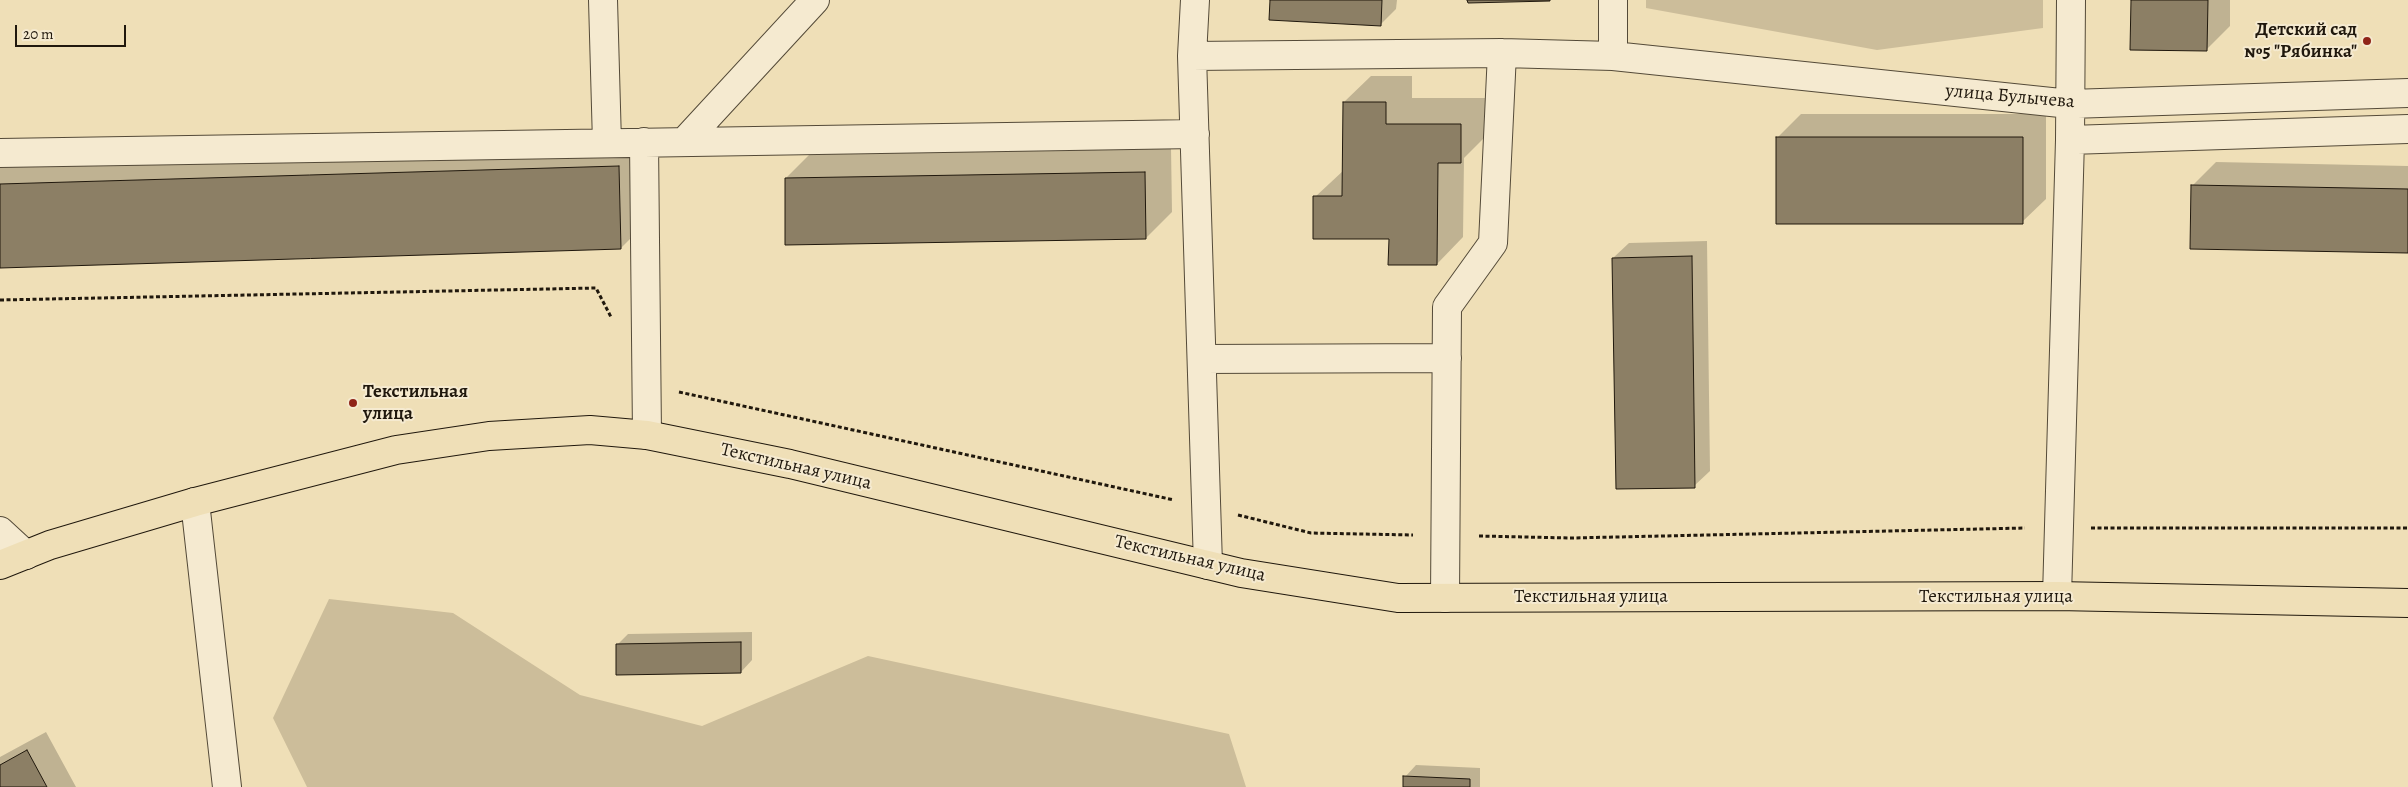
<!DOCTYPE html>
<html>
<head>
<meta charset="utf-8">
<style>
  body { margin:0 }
  #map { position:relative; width:2408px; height:787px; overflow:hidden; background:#efdfb7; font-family:Alegreya,serif }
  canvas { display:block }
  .scale { position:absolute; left:15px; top:25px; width:111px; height:22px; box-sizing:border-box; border:2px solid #20180d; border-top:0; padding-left:6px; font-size:15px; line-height:18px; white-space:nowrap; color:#20180d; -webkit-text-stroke:4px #f5ead0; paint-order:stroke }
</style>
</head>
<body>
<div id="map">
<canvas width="2408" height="787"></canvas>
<div class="scale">20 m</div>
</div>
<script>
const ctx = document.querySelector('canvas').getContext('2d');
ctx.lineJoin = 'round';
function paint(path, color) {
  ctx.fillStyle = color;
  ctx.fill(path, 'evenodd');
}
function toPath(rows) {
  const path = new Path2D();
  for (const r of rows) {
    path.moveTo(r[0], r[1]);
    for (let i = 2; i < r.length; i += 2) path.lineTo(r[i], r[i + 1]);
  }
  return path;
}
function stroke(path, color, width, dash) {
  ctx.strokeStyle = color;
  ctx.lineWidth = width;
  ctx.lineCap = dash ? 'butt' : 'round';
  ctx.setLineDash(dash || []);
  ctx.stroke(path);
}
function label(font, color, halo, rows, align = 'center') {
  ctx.font = font + ' Alegreya,serif';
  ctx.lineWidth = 4;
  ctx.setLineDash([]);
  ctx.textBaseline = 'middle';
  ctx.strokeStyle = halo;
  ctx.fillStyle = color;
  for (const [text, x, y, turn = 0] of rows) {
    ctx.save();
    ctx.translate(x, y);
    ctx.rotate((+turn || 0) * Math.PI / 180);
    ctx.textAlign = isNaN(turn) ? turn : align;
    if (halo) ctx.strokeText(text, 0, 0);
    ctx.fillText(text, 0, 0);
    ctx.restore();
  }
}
paint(toPath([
  [1646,0,2043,0,2043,28,1877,50,1646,8],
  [329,599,453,613,580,695,702,726,868,656,1229,734,1246,787,307,787,273,718]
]), '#ccbd9a');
paint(toPath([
  [1272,0,1397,0,1396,9,1380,25],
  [2132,0,2230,0,2230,26,2206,50],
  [1371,76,1412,76,1412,98,1487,98,1487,135,1464,158,1463,237,1437,264,1315,197,1344,170,1344,102],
  [1801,114,2046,114,2046,199,2022,222,1778,137],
  [645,140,647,222,621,248,0,266,0,159],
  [1171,147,1172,212,1146,238,786,178,812,152],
  [2216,162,2408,166,2408,251,2192,186],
  [1707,241,1710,471,1694,486,1613,258,1629,243],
  [752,632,752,660,741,672,617,645,628,634],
  [46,732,76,787,0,787,0,757],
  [1416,765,1480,768,1480,787,1404,787,1405,777]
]), '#0003');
const building = toPath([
  [1270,0,1382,0,1381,26,1269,20,1270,0],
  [1467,0,1550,0,1550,1,1468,3,1467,0],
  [2131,0,2208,0,2207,51,2130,50,2131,0],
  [1343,102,1386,102,1386,124,1461,124,1461,163,1438,163,1437,265,1388,265,1389,239,1313,239,1313,196,1342,196,1343,102],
  [1776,137,2023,137,2023,224,1776,224,1776,137],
  [619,166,621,249,0,268,0,184,619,166],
  [1145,172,1146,239,785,245,785,178,1145,172],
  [2191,185,2408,189,2408,253,2190,249,2191,185],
  [1692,256,1695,488,1616,489,1612,258,1692,256],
  [741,642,741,673,616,675,616,644,741,642],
  [27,750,47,787,0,787,0,765,27,750],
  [1403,776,1470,779,1470,787,1403,787,1403,776]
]);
paint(building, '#8c7f65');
stroke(building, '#20180d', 1);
const minor = toPath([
  [603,0,607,143],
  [1192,56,1195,0],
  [1613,56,2070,104,2408,93],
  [2070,140,2408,129],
  [644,142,647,435],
  [684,142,815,0],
  [0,153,1195,134],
  [1202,359,1447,358],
  [195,502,227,787],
  [0,531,26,555],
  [1208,565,1192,56,1502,53,1613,56,1613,0],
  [2057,596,2070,140,2071,0],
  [1445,598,1447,307,1493,243,1502,53]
]);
const major = toPath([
  [0,565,50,545,195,502,396,450,489,436,590,430,647,435,790,464,1241,573,1398,598,2057,596,2408,603]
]);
stroke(minor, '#544a38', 30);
stroke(major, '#20180d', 30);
stroke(toPath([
  [0,300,596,288,611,317],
  [679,392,1174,500],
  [1238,515,1311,533,1413,535],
  [2091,528,2408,528],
  [1479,536,1571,538,2025,528]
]), '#20180d', 3, [4, 2.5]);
stroke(minor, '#f5ead0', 28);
stroke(major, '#efdfb7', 28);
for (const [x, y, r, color] of [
  [2367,41,5,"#8f2418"],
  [353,403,5,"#8f2418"]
]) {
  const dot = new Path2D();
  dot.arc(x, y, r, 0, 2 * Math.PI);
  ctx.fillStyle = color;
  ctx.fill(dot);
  stroke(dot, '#f5ead0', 2);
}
label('bold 19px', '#20180d', '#f5ead0', [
  ["Детский сад",2357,30],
  ["№5 \"Рябинка\"",2357,52],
  ["Текстильная",363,392,"left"],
  ["улица",363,414,"left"]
], 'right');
label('19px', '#20180d', '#f5ead0', [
  ["улица Булычева",2010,97,5],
  ["Текстильная улица",796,467,13],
  ["Текстильная улица",1190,559,13],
  ["Текстильная улица",1591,597],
  ["Текстильная улица",1996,597]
]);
</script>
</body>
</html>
